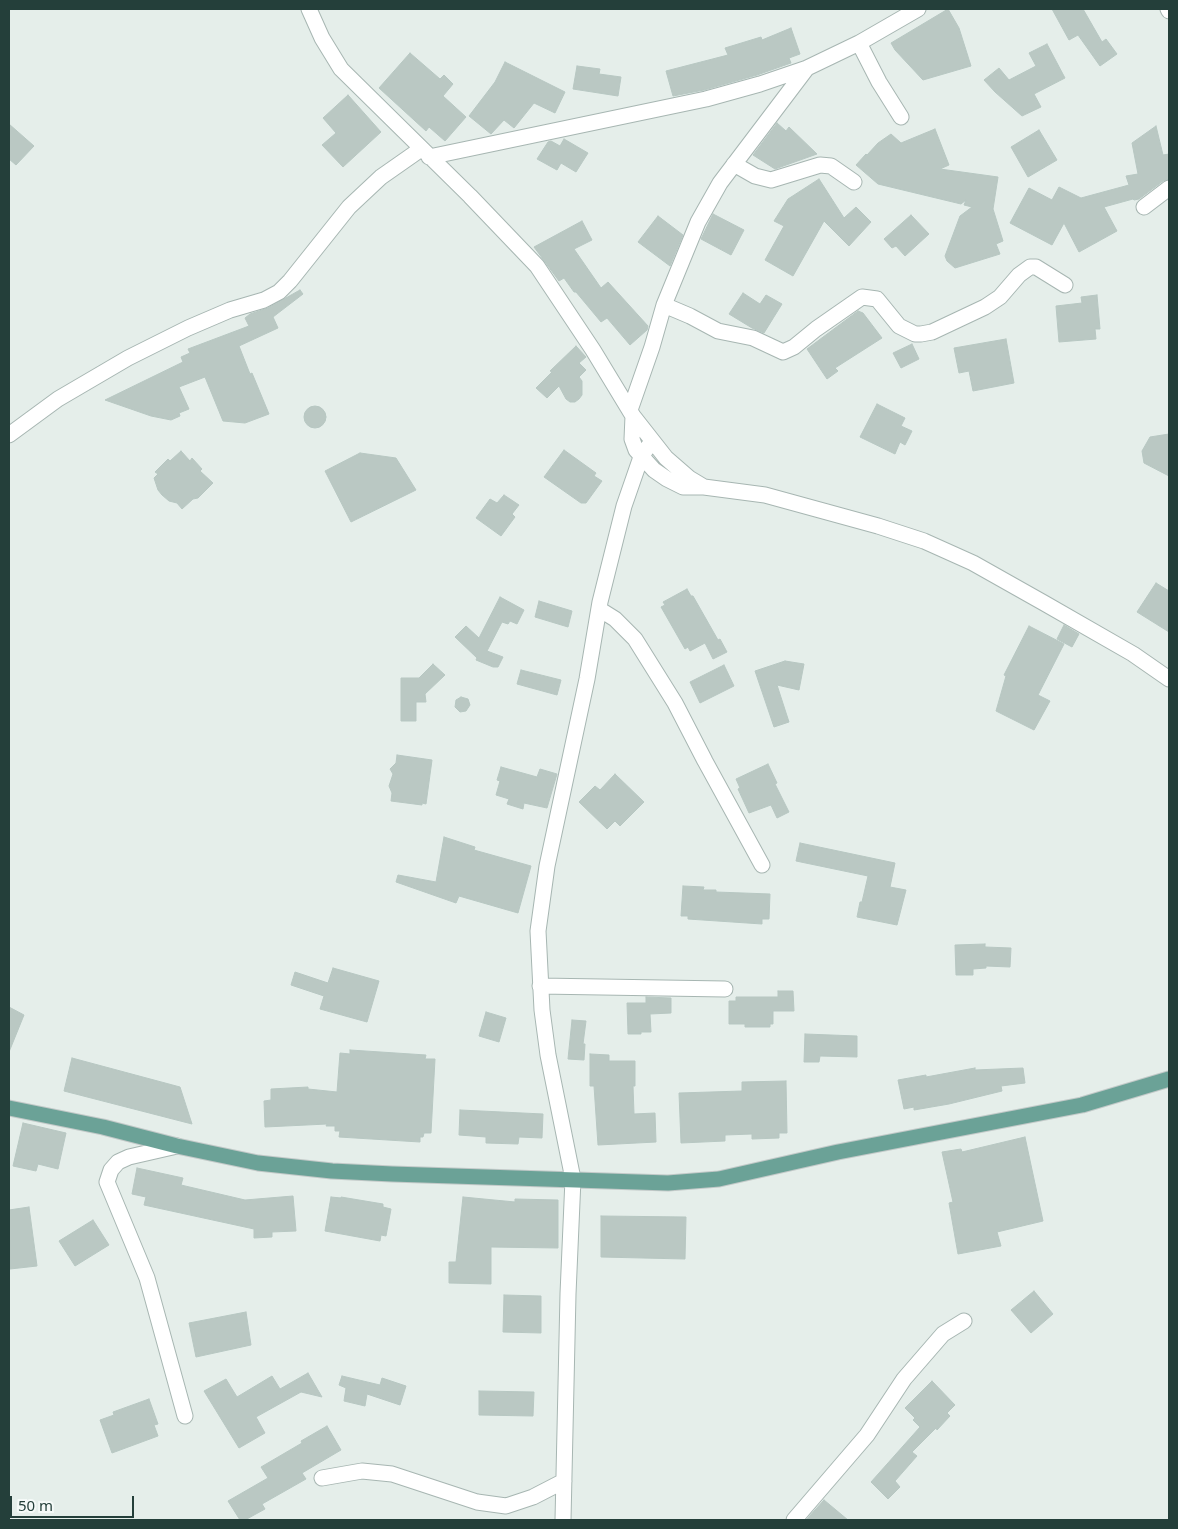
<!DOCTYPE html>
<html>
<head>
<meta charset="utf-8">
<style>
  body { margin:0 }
  #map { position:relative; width:1178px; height:1529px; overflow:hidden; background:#e5eeea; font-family:"Noto Sans",sans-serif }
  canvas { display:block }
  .frame { position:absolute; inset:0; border:10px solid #243f3a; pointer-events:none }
  .scale { position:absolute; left:10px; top:1496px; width:124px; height:22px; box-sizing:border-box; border:2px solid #243f3a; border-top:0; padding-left:6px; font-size:15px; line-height:18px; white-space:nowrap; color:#243f3a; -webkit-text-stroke:4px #f5faf8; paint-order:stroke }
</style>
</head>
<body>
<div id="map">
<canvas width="1178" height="1529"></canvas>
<div class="frame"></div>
<div class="scale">50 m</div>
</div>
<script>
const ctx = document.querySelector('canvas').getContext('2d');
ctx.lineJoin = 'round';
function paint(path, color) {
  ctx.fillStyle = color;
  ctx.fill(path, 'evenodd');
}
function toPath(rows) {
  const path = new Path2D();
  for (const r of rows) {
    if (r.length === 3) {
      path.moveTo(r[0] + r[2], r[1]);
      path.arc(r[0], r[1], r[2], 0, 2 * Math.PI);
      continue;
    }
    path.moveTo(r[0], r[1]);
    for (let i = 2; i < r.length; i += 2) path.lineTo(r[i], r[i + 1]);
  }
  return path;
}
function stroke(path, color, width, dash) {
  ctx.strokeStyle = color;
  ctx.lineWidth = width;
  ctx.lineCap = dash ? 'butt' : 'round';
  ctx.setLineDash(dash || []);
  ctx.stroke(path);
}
const building = toPath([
  [948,9,959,28,971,66,923,80,895,50,891,43,948,9],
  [1052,9,1083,9,1102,42,1106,39,1117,54,1100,66,1078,35,1069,40,1052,9],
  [791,28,800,54,789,58,791,63,757,75,704,90,673,96,666,71,728,55,725,48,761,37,762,40,791,28],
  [1047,44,1065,78,1034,94,1041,107,1022,116,995,92,984,80,999,68,1009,80,1036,66,1029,53,1047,44],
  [410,53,440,79,444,75,453,84,443,96,466,117,445,141,429,127,426,131,379,88,410,53],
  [505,62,565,92,555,113,534,103,514,128,504,120,491,134,469,116,495,82,505,62],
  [577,66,600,69,599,74,621,77,618,96,573,89,577,66],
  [348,95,381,132,343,167,322,145,336,133,323,118,348,95],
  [777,123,786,131,789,127,817,154,775,169,753,155,777,123],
  [9,124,34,146,16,165,9,159,9,124],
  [1156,126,1163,155,1169,154,1169,179,1163,181,1139,199,1134,200,1133,199,1104,207,1117,231,1079,252,1064,223,1052,245,1010,223,1029,188,1052,200,1059,187,1081,198,1129,185,1126,176,1138,174,1132,143,1156,126],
  [935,129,949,165,940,169,998,177,993,209,1003,241,996,244,1000,254,955,268,947,261,945,256,960,216,972,207,964,205,966,200,961,204,878,184,856,165,866,154,867,155,878,143,891,134,901,143,935,129],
  [1039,130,1057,160,1028,177,1011,147,1039,130],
  [564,139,588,153,576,172,561,163,557,170,537,159,548,142,551,141,560,146,564,139],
  [819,179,844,218,856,207,871,222,849,246,824,221,793,276,765,260,784,226,774,221,788,199,819,179],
  [713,214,744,230,731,255,701,239,713,214],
  [911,215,929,234,905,256,896,246,892,248,884,239,911,215],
  [658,216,683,235,670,266,638,242,658,216],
  [582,221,592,240,574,249,601,288,608,282,648,326,647,330,630,345,607,318,601,322,576,292,574,292,564,278,559,281,534,247,582,221],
  [300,290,303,294,273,317,278,328,239,346,250,374,252,373,269,414,245,423,223,421,205,377,179,387,189,409,179,413,180,416,171,420,151,416,105,400,183,362,181,357,190,353,188,349,249,326,245,318,250,314,268,308,300,290],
  [743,293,760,304,766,295,782,304,764,333,752,328,729,314,743,293],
  [1097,295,1100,329,1095,329,1096,339,1059,342,1056,306,1082,303,1081,297,1097,295],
  [858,311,863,313,882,338,835,368,838,371,827,379,807,349,858,311],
  [1006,339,1014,383,973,391,969,371,959,373,954,348,1006,339],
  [912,344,919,359,901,368,893,353,912,344],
  [576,346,586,357,579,363,586,370,579,377,582,381,582,395,579,399,575,402,570,402,566,399,559,386,547,398,536,388,552,372,550,371,576,346],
  [877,404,905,418,901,426,912,431,905,445,900,442,895,454,860,437,877,404],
  [315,417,11],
  [1169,434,1169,476,1144,463,1142,451,1150,437,1169,434],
  [564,450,596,473,594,476,602,481,586,503,581,503,544,477,564,450],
  [181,451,190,461,192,458,202,469,200,471,213,483,198,498,193,499,182,509,177,503,169,501,162,495,158,490,154,478,158,474,155,472,168,459,170,461,181,451],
  [360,453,396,458,416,490,351,522,325,471,360,453],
  [504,495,519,505,512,514,515,517,501,536,476,518,490,499,497,503,504,495],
  [1156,583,1169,591,1169,632,1137,612,1156,583],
  [687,589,691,596,693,596,718,640,720,639,727,652,713,659,705,643,690,651,688,647,685,649,661,607,665,605,663,602,687,589],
  [500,597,524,610,517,624,510,621,508,624,502,622,487,651,503,657,498,667,493,667,476,660,477,658,455,637,466,626,479,638,500,597],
  [539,601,572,611,568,627,535,617,539,601],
  [1064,625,1079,634,1072,647,1057,639,1064,625],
  [1029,626,1064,644,1038,695,1050,701,1034,730,996,711,1006,676,1004,675,1029,626],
  [785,661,804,664,799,690,777,685,789,722,774,727,755,671,785,661],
  [433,664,445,675,425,694,426,702,416,702,416,721,401,721,401,678,419,678,433,664],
  [724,665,734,686,700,703,690,682,724,665],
  [521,670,561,680,557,695,517,684,521,670],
  [461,697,468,699,470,705,466,711,460,712,455,707,456,700,461,697],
  [397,755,432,760,426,804,422,803,422,805,391,801,392,793,389,786,393,774,390,769,396,763,397,755],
  [768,764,777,783,775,784,789,812,777,818,771,805,749,813,738,789,740,788,736,779,768,764],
  [501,767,537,777,540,769,557,774,547,808,524,803,523,809,507,804,509,799,496,795,500,781,497,780,501,767],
  [615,774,644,802,620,826,615,821,607,829,579,802,595,786,600,790,615,774],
  [444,837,475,847,474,850,531,866,518,913,459,896,456,903,396,882,398,875,436,882,444,837],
  [800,843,895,863,890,887,906,890,897,925,857,917,860,902,862,902,868,876,796,861,800,843],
  [683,886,704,887,703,890,716,890,716,892,770,894,769,919,762,919,762,924,688,919,688,916,681,916,683,886],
  [985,944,985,947,1011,948,1010,967,986,966,986,968,973,969,973,975,956,975,955,945,985,944],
  [333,968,379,981,367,1022,320,1009,324,996,291,985,295,972,328,983,333,968],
  [778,991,793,991,794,1011,773,1011,773,1024,770,1024,770,1027,745,1027,745,1024,729,1024,729,1001,736,1001,736,997,778,997,778,991],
  [646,997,671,998,671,1013,650,1014,651,1032,641,1032,641,1034,628,1034,627,1003,646,1003,646,997],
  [9,1007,24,1015,9,1052,9,1007],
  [486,1012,506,1018,499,1042,479,1036,486,1012],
  [572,1020,586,1021,583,1044,585,1044,584,1060,568,1059,572,1020],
  [805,1034,857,1036,857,1057,820,1056,819,1062,804,1062,805,1034],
  [350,1050,426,1055,425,1059,435,1059,431,1133,424,1133,423,1137,420,1137,420,1142,339,1137,340,1131,335,1131,335,1126,326,1126,327,1124,265,1127,264,1101,271,1100,271,1089,308,1087,308,1089,337,1092,340,1053,350,1054,350,1050],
  [590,1054,609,1055,609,1061,635,1061,635,1086,633,1086,634,1114,655,1113,656,1142,598,1145,594,1086,590,1086,590,1054],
  [72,1058,180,1087,192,1124,64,1091,72,1058],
  [975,1068,975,1070,1023,1068,1025,1083,1001,1086,1002,1091,949,1104,914,1110,914,1107,904,1109,898,1080,926,1075,926,1077,975,1068],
  [786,1081,787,1133,779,1133,779,1138,752,1139,752,1134,725,1135,725,1141,681,1143,679,1093,742,1091,742,1082,786,1081],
  [460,1110,543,1114,542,1138,519,1137,518,1144,486,1143,486,1137,459,1135,460,1110],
  [23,1123,66,1133,58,1169,38,1164,36,1171,13,1166,23,1123],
  [1025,1137,1043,1221,997,1232,1001,1246,958,1254,949,1203,953,1202,942,1152,961,1149,962,1152,1025,1137],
  [137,1168,183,1178,181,1185,245,1200,293,1196,296,1231,272,1232,272,1237,254,1238,254,1229,144,1205,146,1197,132,1194,137,1168],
  [331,1197,341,1198,341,1197,383,1204,383,1207,391,1209,386,1236,381,1235,380,1241,325,1231,331,1197],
  [463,1197,515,1202,515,1199,558,1200,558,1248,491,1247,491,1284,449,1283,449,1262,456,1262,463,1197],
  [29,1207,37,1266,10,1269,9,1210,29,1207],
  [601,1216,686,1217,685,1259,601,1257,601,1216],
  [93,1220,109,1245,75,1266,59,1241,93,1220],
  [1034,1291,1053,1314,1031,1333,1011,1310,1034,1291],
  [504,1295,541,1296,541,1333,503,1332,504,1295],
  [246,1312,251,1345,196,1357,189,1323,246,1312],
  [308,1373,322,1397,301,1392,256,1417,265,1433,239,1448,204,1391,226,1379,237,1397,272,1376,280,1389,308,1373],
  [342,1376,380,1385,382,1378,406,1386,400,1405,367,1394,365,1406,344,1401,346,1388,339,1385,342,1376],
  [932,1381,955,1405,947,1413,950,1416,937,1430,936,1428,912,1452,917,1456,895,1481,900,1487,888,1499,871,1482,920,1427,913,1420,915,1418,905,1408,932,1381],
  [479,1391,534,1392,533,1416,479,1415,479,1391],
  [149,1399,158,1424,154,1425,158,1436,112,1453,100,1420,114,1415,113,1412,149,1399],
  [327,1426,341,1450,302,1473,306,1479,262,1504,265,1509,245,1520,240,1520,228,1501,268,1478,261,1467,302,1443,301,1441,327,1426],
  [824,1500,848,1520,806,1520,824,1500]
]);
paint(building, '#bac8c3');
stroke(building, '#b7c7c2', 1);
const minor = toPath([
  [309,9,322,38,341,69,470,196,537,266,593,350,633,416,666,458,689,478,704,487],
  [1168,9,1169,11],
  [859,43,879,82,901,117],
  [429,157,706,99,760,84,807,68],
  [734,164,755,176,771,180,820,165,831,166,854,182],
  [1144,207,1169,188],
  [664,305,690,316,718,331,753,338,783,352,794,347,816,329,862,297,877,299,899,326,915,334,921,334,932,332,985,307,1000,297,1019,275,1030,267,1036,267,1065,285],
  [630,410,652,347,664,305,698,222,720,183,807,68,859,43,918,9],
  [633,416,632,439,636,450,654,470,667,479,683,487,704,487,765,495,878,526,924,541,973,563,1044,603,1133,654,1169,679],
  [9,435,58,399,128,358,188,328,230,310,264,300,279,292,290,281,349,207,381,177,421,149],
  [599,609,615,619,635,639,675,703,705,761,762,865],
  [540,986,725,989],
  [177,1146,129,1157,118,1162,111,1170,107,1182,147,1278,185,1416],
  [322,1478,362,1471,392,1474,477,1502,506,1506,533,1497,564,1481],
  [563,1520,568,1294,573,1179,548,1055,542,1010,538,931,547,866,587,679,600,602,624,506,641,457,652,441],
  [794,1520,867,1435,904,1379,943,1334,964,1321]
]);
const major = toPath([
  [9,1108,103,1127,177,1146,258,1163,332,1171,392,1174,668,1183,719,1179,838,1152,1082,1105,1169,1079]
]);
stroke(minor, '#a7b6b2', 17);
stroke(major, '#c2c9c8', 17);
stroke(minor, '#fff', 15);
stroke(major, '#6ba297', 15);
</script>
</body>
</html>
